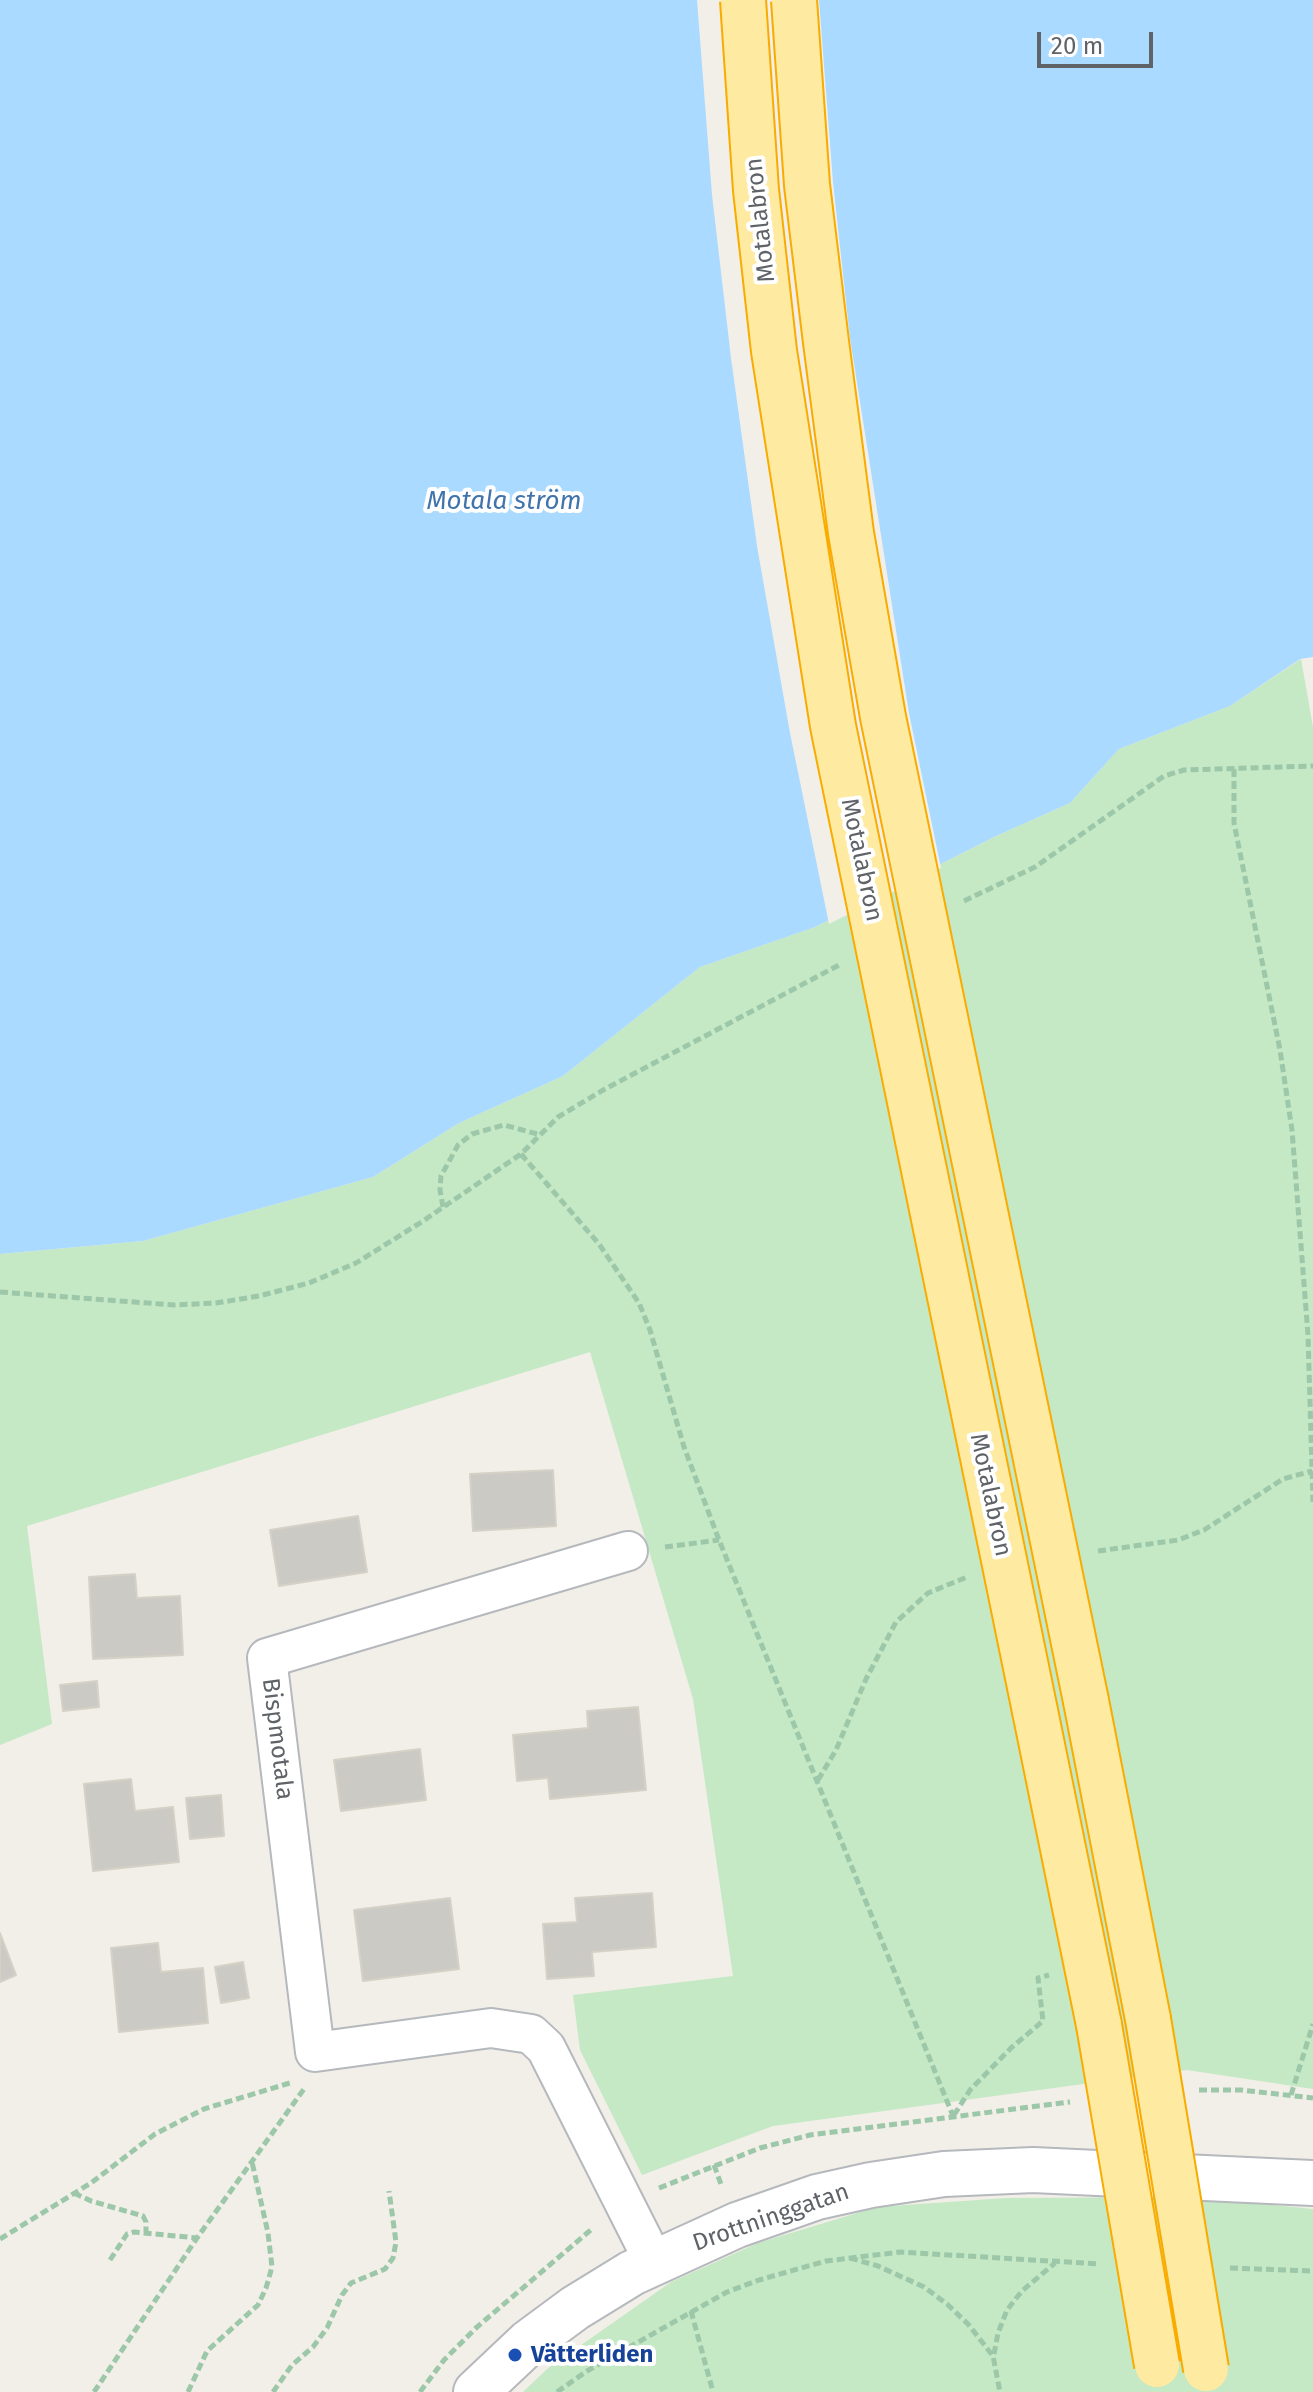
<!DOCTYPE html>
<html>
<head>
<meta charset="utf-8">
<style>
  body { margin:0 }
  #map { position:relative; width:1313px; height:2392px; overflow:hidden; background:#f1efe8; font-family:"Fira Sans",sans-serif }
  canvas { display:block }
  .scale { position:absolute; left:1037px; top:32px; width:116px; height:36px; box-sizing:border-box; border:4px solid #5f6368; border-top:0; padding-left:10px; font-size:24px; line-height:28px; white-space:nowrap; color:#5f6368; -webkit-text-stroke:6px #fff; paint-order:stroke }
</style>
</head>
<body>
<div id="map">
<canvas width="1313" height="2392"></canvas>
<div class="scale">20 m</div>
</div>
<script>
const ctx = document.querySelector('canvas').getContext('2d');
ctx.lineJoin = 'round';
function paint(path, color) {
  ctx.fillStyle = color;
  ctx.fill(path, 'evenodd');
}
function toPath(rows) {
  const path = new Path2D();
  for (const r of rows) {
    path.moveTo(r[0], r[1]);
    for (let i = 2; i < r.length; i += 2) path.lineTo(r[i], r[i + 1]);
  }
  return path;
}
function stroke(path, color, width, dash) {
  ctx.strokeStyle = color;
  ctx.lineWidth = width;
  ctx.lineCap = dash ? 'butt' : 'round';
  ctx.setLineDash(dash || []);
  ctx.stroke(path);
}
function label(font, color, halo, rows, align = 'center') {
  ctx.font = font + ' "Fira Sans",sans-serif';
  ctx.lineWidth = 8;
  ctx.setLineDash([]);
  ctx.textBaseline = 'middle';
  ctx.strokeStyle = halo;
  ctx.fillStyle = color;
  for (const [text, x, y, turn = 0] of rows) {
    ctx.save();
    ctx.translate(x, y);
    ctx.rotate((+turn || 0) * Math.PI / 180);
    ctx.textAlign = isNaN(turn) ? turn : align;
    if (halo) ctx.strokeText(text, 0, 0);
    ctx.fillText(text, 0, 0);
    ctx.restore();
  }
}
paint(toPath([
  [1301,659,1313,727,1313,2089,1187,2070,773,2126,642,2175,580,2050,573,1995,733,1976,693,1699,590,1352,27,1526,52,1724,0,1745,0,1254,143,1241,373,1177,459,1123,563,1076,700,967,815,927,996,836,1070,803,1119,749,1230,706],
  [1192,2197,1313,2209,1313,2392,523,2392,547,2369,671,2282,758,2243,877,2207,1006,2198]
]), '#c5e8c5');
paint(toPath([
  [0,0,1313,0,1313,657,1300,659,1230,706,1119,749,1070,803,996,836,815,927,700,967,563,1076,459,1123,373,1177,143,1241,0,1254]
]), '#aadaff');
paint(toPath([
  [697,0,819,0,833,182,850,338,909,713,941,868,829,924,790,733,757,546,731,358,712,195]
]), '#f1efe8');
const building = toPath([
  [553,1470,556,1526,473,1531,470,1474,553,1470],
  [358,1516,367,1572,279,1586,270,1530,358,1516],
  [135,1574,137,1598,180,1596,183,1655,93,1659,89,1577,135,1574],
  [97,1681,99,1707,63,1711,60,1685,97,1681],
  [638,1707,646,1790,550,1799,548,1778,517,1781,513,1735,588,1728,587,1711,638,1707],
  [420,1749,426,1800,341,1811,334,1760,420,1749],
  [131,1779,135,1811,173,1807,179,1862,93,1871,84,1784,131,1779],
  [221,1795,224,1836,190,1839,186,1798,221,1795],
  [652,1893,656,1947,592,1952,594,1976,547,1979,543,1924,577,1922,575,1898,652,1893],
  [450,1898,459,1969,363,1981,354,1910,450,1898],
  [0,1933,16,1975,0,1982,0,1933],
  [158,1943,161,1972,203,1968,208,2023,119,2032,111,1948,158,1943],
  [243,1962,249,1998,221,2003,215,1967,243,1962]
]);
paint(building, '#cccac5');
stroke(building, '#d6d1c6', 2);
const minor = toPath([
  [628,1551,267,1658,315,2052,491,2028,531,2034,546,2048,654,2262]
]);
const tertiary = toPath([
  [476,2392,529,2342,575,2308,632,2273,737,2225,817,2197,871,2185,944,2174,1033,2170,1313,2183]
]);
const trunk = toPath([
  [1086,1701,1148,2019],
  [1035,1711,1099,2025]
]);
stroke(minor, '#b5b8bc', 42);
stroke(tertiary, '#b5b8bc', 48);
stroke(trunk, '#f9ab00', 48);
stroke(toPath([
  [1234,769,1234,823,1280,1050,1292,1130,1308,1335,1313,1502],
  [964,901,1035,867,1164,776,1184,770,1313,766],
  [521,1154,599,1244,639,1303,650,1330,684,1447,719,1540,953,2116],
  [443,1207,440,1190,441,1176,458,1145,472,1134,504,1125,541,1135],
  [0,1292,174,1305,216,1303,259,1296,309,1283,356,1263,423,1221,521,1154,558,1117,605,1089,841,964],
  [665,1547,719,1540],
  [1098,1551,1178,1540,1204,1530,1283,1479,1312,1471],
  [818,1780,836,1750,866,1679,896,1622,928,1593,967,1577],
  [1199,2090,1241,2090,1313,2098],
  [1291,2095,1313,2024],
  [954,2115,970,2090,1011,2048,1043,2021,1038,1978,1049,1975],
  [714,2165,722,2187],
  [659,2188,760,2148,810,2135,1070,2102],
  [74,2193,91,2201,143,2216,146,2222,146,2232],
  [0,2239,91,2183,155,2134,204,2109,293,2082],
  [850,2258,878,2266,924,2287,947,2304,968,2324,993,2356,1000,2392],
  [110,2260,127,2234,134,2232,197,2238],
  [1230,2268,1313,2271],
  [691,2311,713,2392],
  [994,2354,998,2333,1007,2310,1022,2291,1055,2263],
  [94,2392,197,2238,304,2089],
  [188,2392,207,2351,258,2305,266,2288,272,2267,268,2233,252,2162],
  [273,2392,292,2365,313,2347,327,2328,342,2295,351,2283,385,2269,393,2258,396,2242,389,2191],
  [420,2392,444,2360,477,2327,593,2228],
  [557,2392,587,2371,727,2292,759,2280,826,2261,900,2252,1100,2264]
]), '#9cc7a9', 5, [8, 4]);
stroke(minor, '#fff', 38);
stroke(tertiary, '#fff', 44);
stroke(trunk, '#feeaa1', 44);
const trunkBridge = toPath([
  [743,0,756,190,774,351,833,726,1035,1711],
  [794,0,807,185,826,342,851,533,883,717,1086,1701],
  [1148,2019,1206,2369],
  [1099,2025,1157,2365]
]);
stroke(trunkBridge, '#f9ab00', 48, []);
stroke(trunkBridge, '#feeaa1', 44);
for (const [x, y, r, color] of [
  [515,2355,8,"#1a4fb4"]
]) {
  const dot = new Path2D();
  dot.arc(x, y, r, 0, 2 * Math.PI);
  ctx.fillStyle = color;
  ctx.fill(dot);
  stroke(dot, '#fff', 3);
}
label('24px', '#5f6368', '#fff', [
  ["Motalabron",761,220,-96],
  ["Motalabron",861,860,78],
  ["Motalabron",990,1495,78],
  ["Bispmotala",277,1739,83],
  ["Drottninggatan",771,2218,-19]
]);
label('bold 24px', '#164399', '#fff', [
  ["Vätterliden",531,2355]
], 'left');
label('italic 26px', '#4174aa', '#fff', [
  ["Motala ström",504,502]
]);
</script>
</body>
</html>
